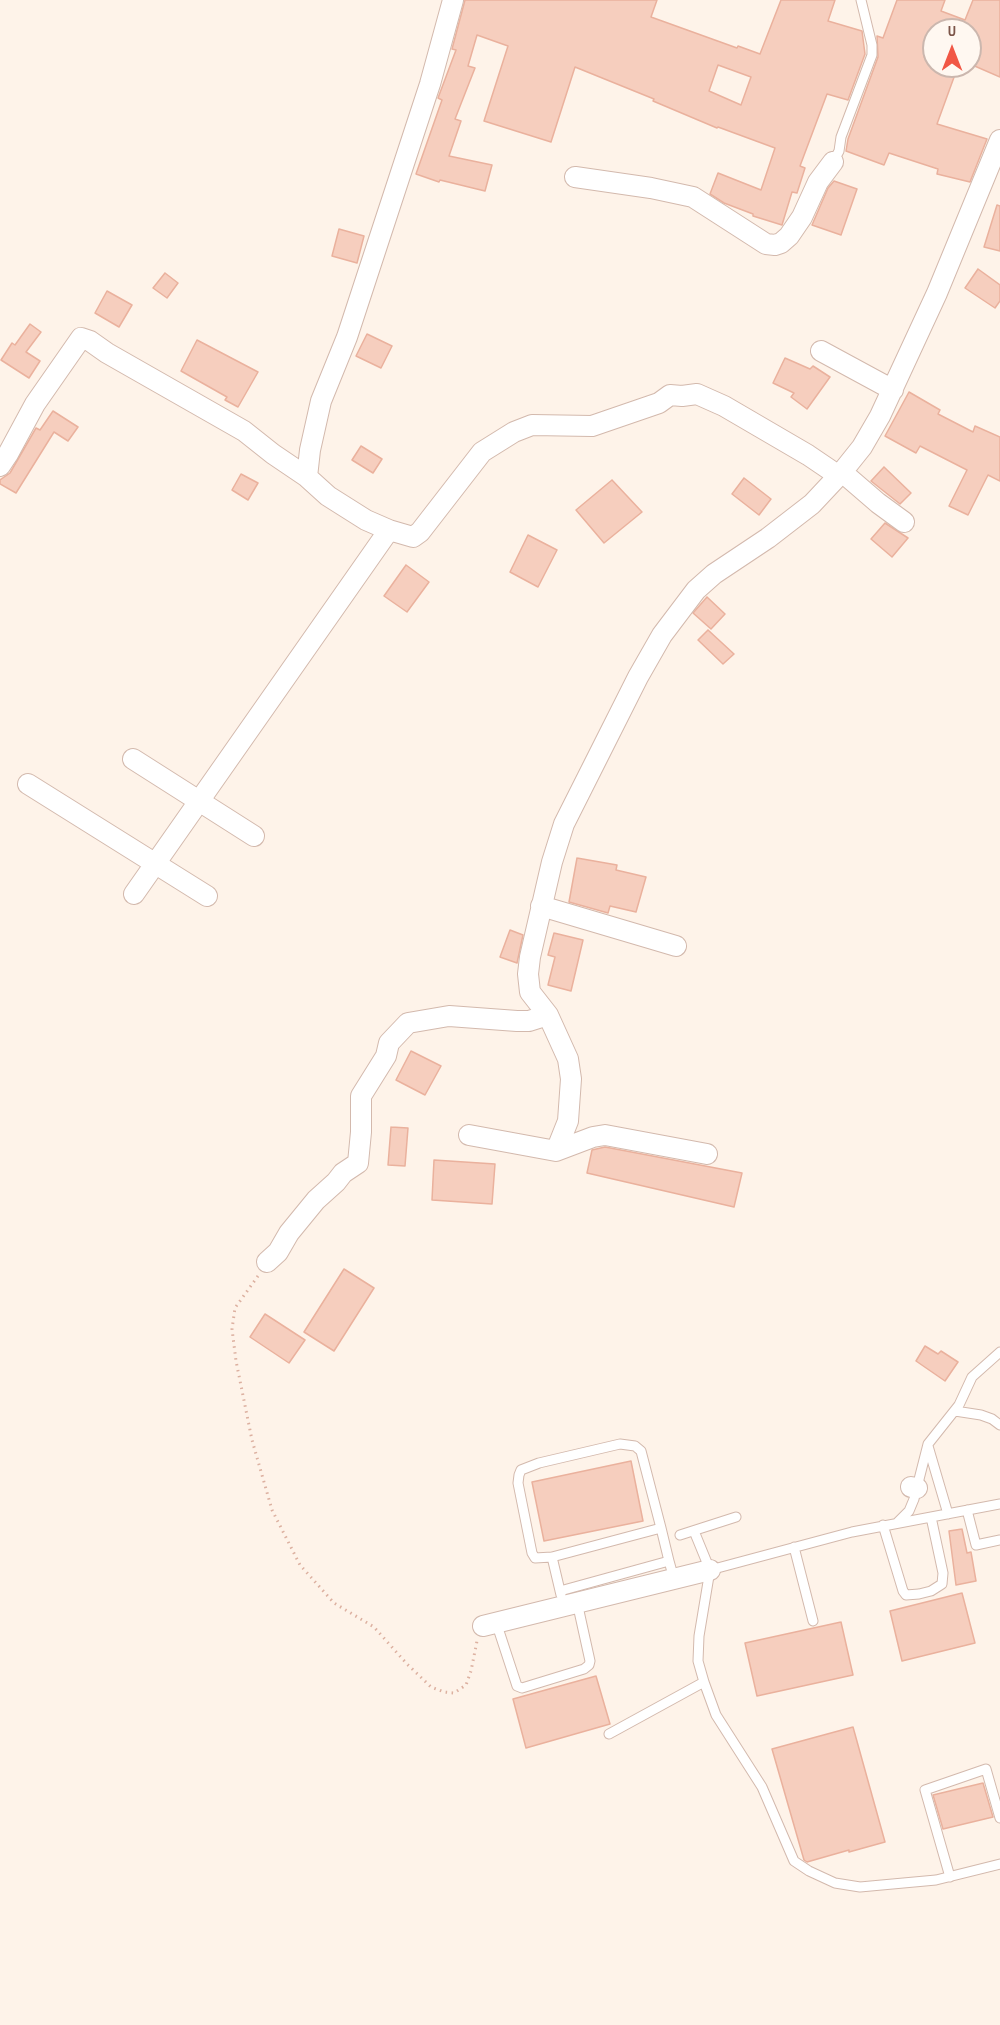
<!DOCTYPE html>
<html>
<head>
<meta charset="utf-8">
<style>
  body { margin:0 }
  #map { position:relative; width:1000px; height:2025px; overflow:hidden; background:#fef3e9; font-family:"Sofia Sans Condensed",sans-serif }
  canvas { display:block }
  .north { position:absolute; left:922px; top:18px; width:60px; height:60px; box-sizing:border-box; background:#fff8f1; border:2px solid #cbb7ae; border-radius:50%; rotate:0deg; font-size:16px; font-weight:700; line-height:24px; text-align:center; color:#7c5549 }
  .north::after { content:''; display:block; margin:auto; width:21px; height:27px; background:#f15745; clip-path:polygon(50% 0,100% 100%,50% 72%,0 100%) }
</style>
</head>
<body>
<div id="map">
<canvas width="1000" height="2025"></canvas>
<div class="north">U</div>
</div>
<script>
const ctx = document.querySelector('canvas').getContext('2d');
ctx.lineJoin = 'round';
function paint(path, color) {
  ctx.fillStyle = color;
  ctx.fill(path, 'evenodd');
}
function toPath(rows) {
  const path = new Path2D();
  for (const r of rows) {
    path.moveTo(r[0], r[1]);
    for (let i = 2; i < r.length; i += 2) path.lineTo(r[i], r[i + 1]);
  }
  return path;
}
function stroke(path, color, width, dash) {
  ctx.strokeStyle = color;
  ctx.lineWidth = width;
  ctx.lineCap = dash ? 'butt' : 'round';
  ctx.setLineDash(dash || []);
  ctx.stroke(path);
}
const building = toPath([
  [465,0,657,0,651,17,737,48,738,46,760,54,781,0,835,0,828,21,862,31,865,54,848,100,827,94,800,166,805,168,797,193,792,192,782,225,753,216,753,214,724,203,710,194,718,173,761,190,775,148,718,127,717,128,653,101,654,99,575,67,551,142,484,121,508,46,477,35,468,66,475,68,455,119,461,121,449,156,492,165,485,191,440,180,439,182,416,174,442,100,438,98,456,50,452,49,465,0],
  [718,65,751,77,741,105,709,91,718,65],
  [897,0,945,0,941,11,965,20,973,0,1000,0,1000,77,970,64,970,30,934,30,924,57,934,60,934,66,949,66,957,69,937,124,987,139,970,182,937,174,938,169,889,153,884,165,846,151,848,139,878,57,877,36,883,38,897,0],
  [834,181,857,189,841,235,812,225,828,188,834,181],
  [997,205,1000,206,1000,251,984,247,997,205],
  [339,229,364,236,357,263,332,256,339,229],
  [978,269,1000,285,1000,301,995,308,965,288,978,269],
  [165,273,178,283,167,298,153,288,165,273],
  [107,291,132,305,119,327,95,313,107,291],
  [30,324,41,332,26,352,40,361,29,378,1,360,12,343,15,345,30,324],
  [367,334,392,346,381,368,356,356,367,334],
  [197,340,258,372,238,407,225,400,227,397,181,371,197,340],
  [785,358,810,369,813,366,830,377,807,409,791,397,794,393,773,383,785,358],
  [909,392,940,410,938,414,973,432,975,426,1000,437,1000,481,988,475,968,515,949,506,967,470,920,446,916,453,885,436,909,392],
  [53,411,78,427,68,441,54,432,16,493,0,484,0,480,10,473,36,428,40,430,53,411],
  [361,446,382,459,373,473,352,460,361,446],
  [884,467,911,493,900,504,871,481,884,467],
  [241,474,258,483,248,500,232,490,241,474],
  [744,478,771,499,759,515,732,494,744,478],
  [612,480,642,512,604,543,576,510,612,480],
  [885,523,908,538,892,557,871,539,885,523],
  [528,535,557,550,538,587,510,572,528,535],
  [406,565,429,582,407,612,384,596,406,565],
  [707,597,725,614,711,629,693,613,707,597],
  [708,630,734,654,723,664,698,640,708,630],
  [577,858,617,865,616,870,646,877,636,912,610,906,608,913,569,902,577,858],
  [510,930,523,935,517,963,500,957,510,930],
  [554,933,583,940,571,991,548,985,555,957,548,955,554,933],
  [411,1051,441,1066,425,1095,396,1080,411,1051],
  [391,1127,408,1128,405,1166,388,1165,391,1127],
  [605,1147,742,1173,734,1207,587,1173,592,1150,605,1147],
  [434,1160,495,1164,492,1204,432,1200,434,1160],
  [344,1269,374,1288,334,1351,304,1332,344,1269],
  [265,1314,305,1340,289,1363,250,1337,265,1314],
  [925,1346,938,1354,941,1351,958,1362,945,1381,916,1361,925,1346],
  [631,1461,643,1521,544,1541,532,1482,631,1461],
  [962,1529,967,1553,971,1552,976,1581,956,1585,949,1531,962,1529],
  [962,1593,975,1643,902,1661,890,1611,962,1593],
  [841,1622,853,1675,757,1696,745,1643,841,1622],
  [596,1676,610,1724,526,1748,513,1699,596,1676],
  [853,1727,885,1842,849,1852,849,1850,807,1862,804,1860,772,1749,853,1727],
  [983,1783,993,1817,943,1829,933,1795,983,1783]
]);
paint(building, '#f6cebe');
stroke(building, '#eab19d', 1.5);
const lane = toPath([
  [833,162,839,151,841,137,872,55,872,45,861,0],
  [955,1411,981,1415,992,1419,1000,1425],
  [928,1446,948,1514],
  [967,1510,976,1545,1000,1540],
  [897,1523,909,1511,914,1499,928,1444,959,1405,972,1377,1000,1352],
  [883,1525,903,1591,906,1595,919,1594,931,1591,942,1584,943,1573,931,1517],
  [661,1528,552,1557,535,1558,532,1553,518,1483,519,1475,521,1470,539,1463,620,1444,635,1446,641,1451,661,1528,669,1561,674,1579],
  [694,1531,710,1570,699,1636,698,1661,704,1682,716,1715,762,1787,794,1861,809,1871,835,1883,860,1887,936,1880,1000,1864],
  [680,1535,736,1517],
  [794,1547,813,1621],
  [552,1557,561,1595],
  [710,1570,852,1532,1000,1504],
  [560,1591,669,1561],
  [496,1622,517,1686,522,1688,584,1669,589,1665,590,1661,577,1602],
  [609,1734,704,1682],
  [950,1877,925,1790,986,1769,1000,1818]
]);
const street = toPath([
  [575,177,651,188,693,197,766,244,775,245,781,243,789,236,802,217,818,182,833,162],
  [821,351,893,390],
  [0,466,8,454,35,404,81,338,90,341,107,353,244,431,273,454,307,477,328,496,366,520,389,530,413,537,420,532,482,452,514,432,532,425,592,426,659,403,670,395,682,396,697,394,724,406,808,455,839,476],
  [842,472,878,503,904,522],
  [307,477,310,450,321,401,347,337,430,84,453,0],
  [133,759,254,836],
  [28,784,207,896],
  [134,894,389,530],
  [541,906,676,946],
  [469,1135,556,1151],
  [707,1154,605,1135,593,1137,556,1151,568,1121,571,1079,568,1059,548,1015,530,992,528,974,530,957,552,862,564,824,638,677,662,635,696,590,714,574,768,538,812,504,842,472,862,447,880,416,937,293,1000,140],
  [267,1262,278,1252,289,1233,316,1200,336,1182,343,1173,358,1163,361,1132,361,1096,386,1056,389,1043,408,1023,449,1016,517,1021,529,1021,548,1015],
  [911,1487,917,1488],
  [483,1626,710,1570]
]);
stroke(lane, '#d3b9ad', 11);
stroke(street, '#d3b9ad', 22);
stroke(toPath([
  [258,1276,235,1308,232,1329,236,1361,252,1440,272,1510,300,1565,334,1603,374,1627,407,1664,431,1687,444,1692,454,1693,466,1685,471,1671,477,1641]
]), '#dcb0a0', 3, [1.5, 4.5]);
stroke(lane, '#fff', 9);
stroke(street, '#fff', 20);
</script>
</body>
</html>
